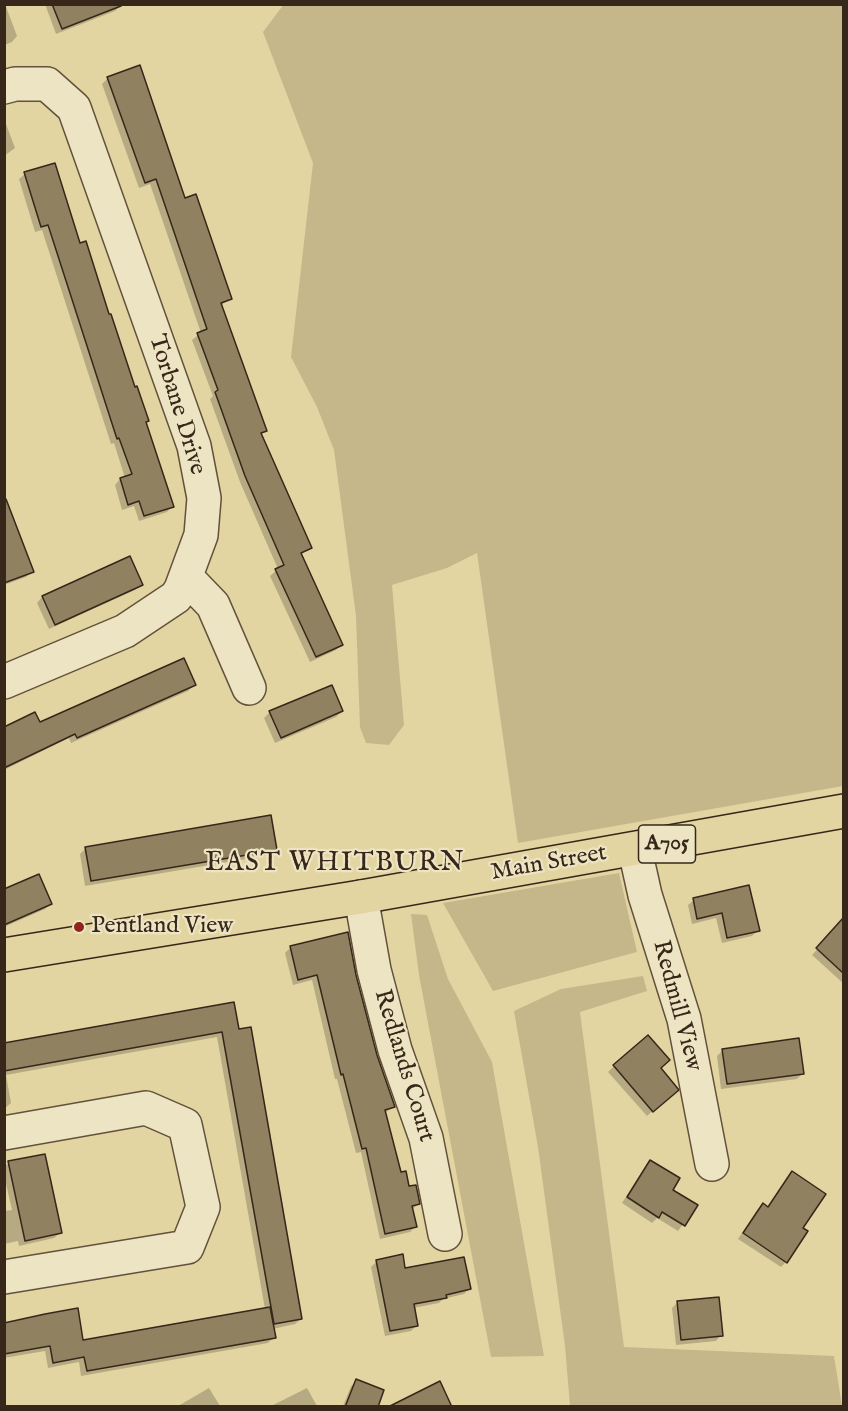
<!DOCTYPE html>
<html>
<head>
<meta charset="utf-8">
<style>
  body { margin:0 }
  #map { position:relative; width:848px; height:1411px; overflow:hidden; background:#e3d5a2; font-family:"IM FELL English",serif }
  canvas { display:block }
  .frame { position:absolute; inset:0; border:6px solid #37271a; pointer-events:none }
</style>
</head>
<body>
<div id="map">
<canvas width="848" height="1411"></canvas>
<div class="frame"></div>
</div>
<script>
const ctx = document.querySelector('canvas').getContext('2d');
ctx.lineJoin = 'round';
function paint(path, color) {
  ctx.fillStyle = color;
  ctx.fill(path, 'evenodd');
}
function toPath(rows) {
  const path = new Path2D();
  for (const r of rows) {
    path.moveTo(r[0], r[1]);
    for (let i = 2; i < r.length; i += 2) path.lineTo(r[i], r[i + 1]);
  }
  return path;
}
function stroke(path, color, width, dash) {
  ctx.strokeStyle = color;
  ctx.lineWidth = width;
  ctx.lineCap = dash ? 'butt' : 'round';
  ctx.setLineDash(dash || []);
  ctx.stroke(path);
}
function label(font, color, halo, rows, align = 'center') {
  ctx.font = font + ' "IM FELL English",serif';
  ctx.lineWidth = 4.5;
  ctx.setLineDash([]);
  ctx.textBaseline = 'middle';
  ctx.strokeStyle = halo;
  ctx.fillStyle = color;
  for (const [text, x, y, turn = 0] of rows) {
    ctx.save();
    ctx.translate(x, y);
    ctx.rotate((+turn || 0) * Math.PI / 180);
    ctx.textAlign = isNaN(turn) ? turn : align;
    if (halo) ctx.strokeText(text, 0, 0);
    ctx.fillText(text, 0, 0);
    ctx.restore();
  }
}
paint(toPath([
  [284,4,843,5,843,786,518,843,477,553,447,568,392,585,404,725,389,745,366,743,360,727,356,616,334,450,317,407,291,357,313,163,263,32],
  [619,873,637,952,493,991,443,903],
  [411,914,427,915,448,979,492,1062,544,1356,491,1357,419,975],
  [643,976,647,991,580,1012,624,1347,834,1356,842,1406,570,1406,565,1346,538,1147,514,1011,561,989]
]), '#c6b78b');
paint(toPath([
  [5,4,17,36,12,42,4,45],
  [45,4,121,4,121,5,115,11,56,34],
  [108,78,184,200,230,299,220,306,265,431,260,435,310,548,300,555,341,644,336,650,310,662,270,576,278,569,240,482,210,399,213,396,192,340,201,333,150,184,139,188,102,84],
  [6,124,15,148,4,156,4,125],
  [25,174,79,245,145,423,172,506,167,512,139,521,134,506,122,510,115,485,120,479,125,478,114,443,111,444,42,230,35,232,19,179],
  [4,497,32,571,26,577,4,585],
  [141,585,135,590,49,629,37,603,42,597],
  [194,685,188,691,71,743,69,738,4,770,4,729,40,724],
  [342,711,336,717,275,743,264,718,270,712],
  [85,849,275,850,270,855,85,886,80,854],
  [748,887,758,930,752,936,722,943,716,918,692,924,688,905,694,900],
  [4,891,51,903,45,909,4,927],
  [840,925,844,928,844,984,812,955],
  [291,947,354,975,375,1055,393,1107,385,1113,400,1174,418,1204,412,1210,416,1226,410,1232,380,1239,361,1152,356,1153,337,1079,335,1079,312,980,293,985,285,953],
  [844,1007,844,1028,842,1009],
  [238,1031,301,1319,295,1324,273,1329,274,1337,268,1343,81,1376,79,1362,48,1368,45,1351,4,1358,4,1324,82,1341,265,1309,217,1037,6,1075,11,1103,4,1109,4,1044],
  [723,1050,802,1074,797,1079,721,1089,717,1056],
  [614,1066,660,1068,671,1095,647,1116,608,1072],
  [651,1162,671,1190,696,1206,678,1231,657,1218,652,1223,622,1203,645,1167],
  [9,1163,60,1233,54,1238,19,1246,18,1241,4,1244,4,1211,12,1210,4,1175,4,1167],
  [792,1173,801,1228,786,1262,781,1267,738,1239,757,1210,763,1205,767,1208],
  [377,1261,404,1270,469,1289,464,1294,443,1299,439,1303,413,1308,417,1325,411,1331,385,1336,371,1267],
  [678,1302,721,1335,716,1341,676,1345,672,1308],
  [357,1381,376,1406,343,1406,351,1386],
  [209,1388,220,1406,178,1406],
  [307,1388,317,1406,271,1406]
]), '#0003');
const building = toPath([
  [52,4,121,4,121,6,62,29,52,4],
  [140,65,185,198,196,194,232,299,221,303,267,431,261,433,312,548,301,553,343,645,316,657,275,569,284,565,245,476,215,392,218,390,197,333,207,329,156,179,145,183,107,77,140,65],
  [55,163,80,243,86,241,109,314,111,314,135,387,137,386,149,421,146,422,174,507,144,516,139,501,128,505,120,478,132,474,119,438,117,439,48,225,41,227,24,172,55,163],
  [4,499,6,499,34,572,4,583,4,499],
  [130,556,143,585,55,625,42,596,130,556],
  [184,658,196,685,77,738,75,734,4,768,4,727,35,712,40,722,184,658],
  [332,685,343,711,281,738,269,711,332,685],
  [271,815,277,850,91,881,85,847,271,815],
  [39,874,52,904,4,925,4,889,39,874],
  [749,885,760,931,727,938,722,913,697,919,693,898,749,885],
  [843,918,843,973,816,948,843,918],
  [348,932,356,975,377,1055,395,1107,385,1110,401,1172,406,1171,409,1186,416,1185,420,1204,412,1206,417,1227,385,1234,366,1148,362,1149,343,1074,341,1075,317,975,298,980,290,946,348,932],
  [234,1002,239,1029,251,1027,302,1319,274,1324,222,1032,4,1071,4,1043,234,1002],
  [648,1035,670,1060,661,1068,679,1090,653,1112,613,1065,648,1035],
  [799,1038,804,1074,727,1084,722,1049,799,1038],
  [45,1154,62,1233,25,1241,8,1161,45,1154],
  [650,1160,680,1178,673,1190,698,1205,685,1226,662,1212,659,1218,627,1197,650,1160],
  [792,1171,826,1194,803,1228,808,1231,787,1263,743,1233,763,1203,768,1207,792,1171],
  [403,1254,405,1268,464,1257,471,1289,446,1295,447,1298,414,1304,418,1326,390,1331,376,1260,403,1254],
  [719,1297,723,1336,681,1340,677,1301,719,1297],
  [270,1307,276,1338,87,1371,84,1357,53,1363,50,1346,4,1354,4,1323,45,1314,78,1308,83,1340,270,1307],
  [356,1379,384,1390,378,1407,345,1407,356,1379],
  [440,1381,452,1407,388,1407,440,1381]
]);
paint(building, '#908161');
stroke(building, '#37271a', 1.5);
const minor = toPath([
  [4,87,15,84,47,84,74,108,194,446,204,498,201,535,181,589,176,597,125,631,4,682],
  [186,577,213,605,249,688],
  [635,850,645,895,684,1019,712,1164],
  [361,897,374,970,395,1050,426,1138,445,1234],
  [4,1133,146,1108,185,1125,203,1207,187,1247,4,1277]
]);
const major = toPath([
  [4,955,361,897,844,811]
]);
stroke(minor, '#62523c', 36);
stroke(major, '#37271a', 36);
stroke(minor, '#ede4c3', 33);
stroke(major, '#e3d5a2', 33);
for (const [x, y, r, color] of [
  [79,927,6,"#8f2418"]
]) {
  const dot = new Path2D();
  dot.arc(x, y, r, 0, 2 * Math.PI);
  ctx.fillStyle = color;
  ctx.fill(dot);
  stroke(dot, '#ede4c3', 2);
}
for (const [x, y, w] of [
  [667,844,57]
]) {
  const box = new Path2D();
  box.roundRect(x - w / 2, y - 19, w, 38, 4.5);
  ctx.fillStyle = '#ede4c3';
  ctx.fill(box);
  stroke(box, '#37271a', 1.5);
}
label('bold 22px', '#37271a', null, [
  ["A705",667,844]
]);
label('24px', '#37271a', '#ede4c3', [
  ["Torbane Drive",176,405,73],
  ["Main Street",549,864,-10],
  ["Redmill View",676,1006,75],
  ["Redlands Court",403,1066,73]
]);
label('24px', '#37271a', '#ede4c3', [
  ["Pentland View",91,927]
], 'left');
ctx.letterSpacing = '1.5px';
label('27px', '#37271a', '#ede4c3', [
  ["EAST WHITBURN",335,864]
]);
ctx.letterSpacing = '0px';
</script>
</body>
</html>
